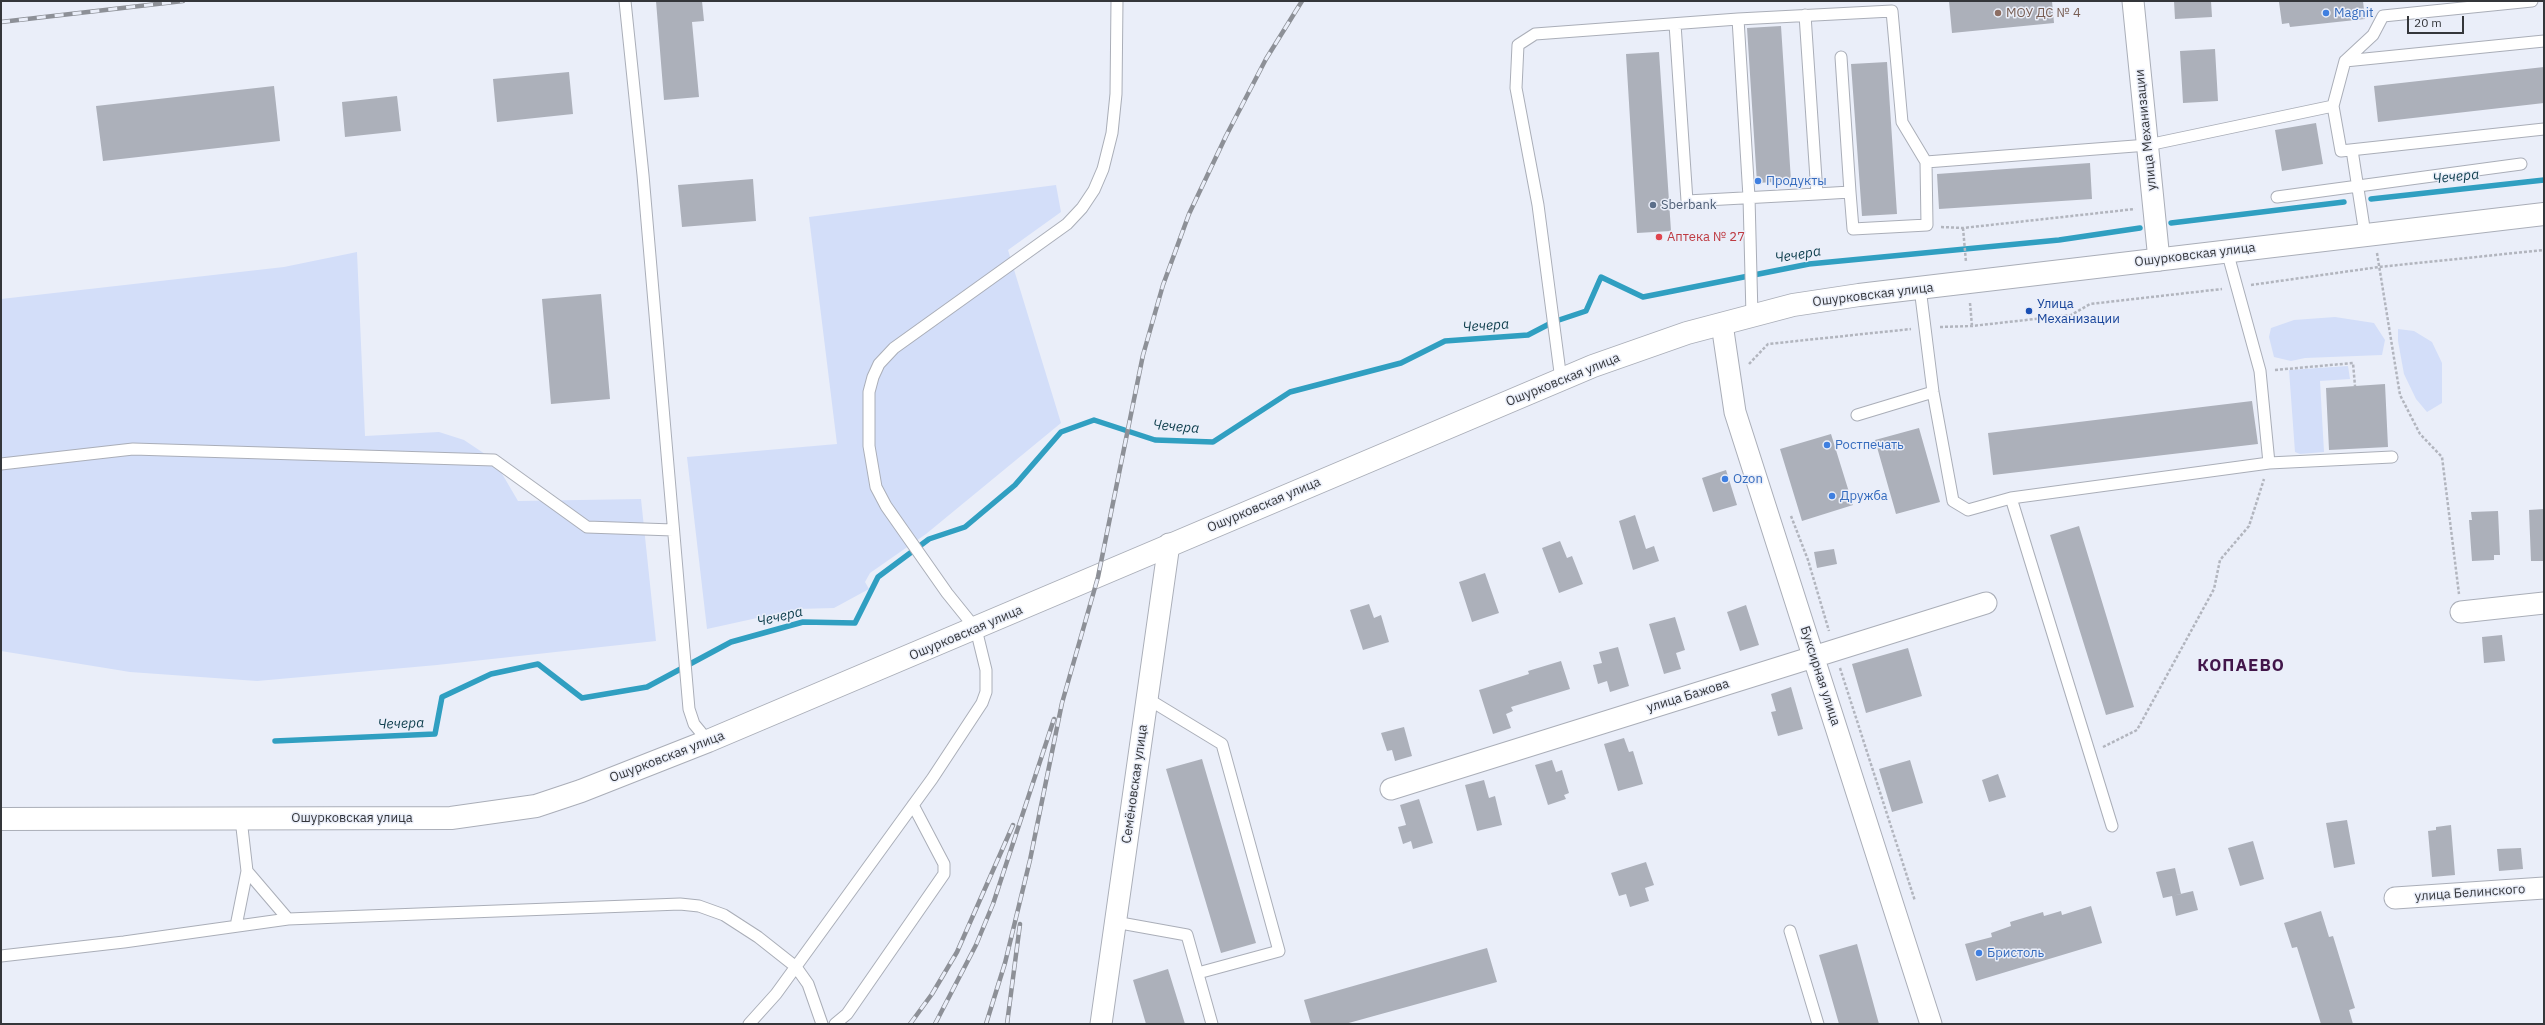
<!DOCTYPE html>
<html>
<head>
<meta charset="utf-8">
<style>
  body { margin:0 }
  #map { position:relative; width:2545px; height:1025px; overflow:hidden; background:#eaeef9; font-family:"IBM Plex Sans",sans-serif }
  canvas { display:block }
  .frame { position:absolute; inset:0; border:2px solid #34363a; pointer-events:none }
  .scale { position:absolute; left:2407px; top:16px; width:57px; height:18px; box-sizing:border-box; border:2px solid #34363a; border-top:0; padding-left:5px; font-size:12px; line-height:14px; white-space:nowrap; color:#34363a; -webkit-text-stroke:3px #eaeef9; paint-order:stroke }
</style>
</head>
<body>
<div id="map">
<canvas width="2545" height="1025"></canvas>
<div class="frame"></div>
<div class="scale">20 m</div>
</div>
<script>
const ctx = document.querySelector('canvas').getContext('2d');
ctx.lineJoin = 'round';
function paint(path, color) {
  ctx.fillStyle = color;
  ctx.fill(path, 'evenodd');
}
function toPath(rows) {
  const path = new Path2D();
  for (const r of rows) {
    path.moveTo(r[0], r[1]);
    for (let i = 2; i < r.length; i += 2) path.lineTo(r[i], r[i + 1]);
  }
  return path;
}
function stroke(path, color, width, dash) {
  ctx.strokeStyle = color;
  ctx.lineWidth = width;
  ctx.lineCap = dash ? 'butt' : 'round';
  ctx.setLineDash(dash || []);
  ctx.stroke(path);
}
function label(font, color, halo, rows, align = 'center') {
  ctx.font = font + ' "IBM Plex Sans",sans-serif';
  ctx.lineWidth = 3;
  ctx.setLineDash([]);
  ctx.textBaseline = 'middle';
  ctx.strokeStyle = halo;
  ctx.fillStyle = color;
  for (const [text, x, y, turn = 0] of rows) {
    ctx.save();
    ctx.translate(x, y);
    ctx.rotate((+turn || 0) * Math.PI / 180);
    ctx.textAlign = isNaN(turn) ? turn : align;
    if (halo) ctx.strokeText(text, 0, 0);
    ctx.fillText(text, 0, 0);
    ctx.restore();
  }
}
paint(toPath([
  [1056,185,1061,212,1008,250,1061,423,926,534,870,573,865,582,869,589,834,608,798,609,707,629,687,457,837,444,809,217],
  [357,252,365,436,439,432,464,440,494,460,518,501,641,499,656,641,437,665,257,681,130,672,1,651,1,299,284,267],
  [2335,317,2374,323,2385,340,2382,355,2305,358,2291,361,2274,357,2269,337,2271,328,2294,320],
  [2398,329,2414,331,2432,342,2442,363,2442,403,2427,412,2416,399,2404,374,2398,341],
  [2348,366,2350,379,2320,381,2324,452,2300,454,2295,452,2289,370]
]), '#d3def9');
stroke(toPath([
  [2371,199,2544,180],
  [2171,223,2344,202],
  [275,741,435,734,442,697,491,674,538,664,582,698,647,687,731,642,803,622,855,623,878,577,929,539,965,527,1015,485,1061,432,1094,420,1155,440,1213,442,1290,392,1401,363,1445,341,1528,335,1553,322,1586,311,1601,277,1643,297,1809,264,2059,240,2140,228]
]), '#309fc1', 5.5);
paint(toPath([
  [656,1,702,1,704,21,692,22,699,97,664,100],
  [1949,1,2052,1,2054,23,1952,33],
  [2174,1,2211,1,2212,17,2175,19],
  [2363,1,2365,19,2290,27,2289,23,2282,24,2279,2],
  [1781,26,1791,181,1757,183,1747,28],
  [2215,49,2218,101,2183,103,2180,51],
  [1659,52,1671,231,1637,233,1626,54],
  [1887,62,1897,214,1862,216,1851,64],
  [2544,67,2544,103,2378,122,2374,86],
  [569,72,573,114,497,122,493,79],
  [274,86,280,141,103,161,96,106],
  [397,96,401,131,345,137,342,102],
  [2316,123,2323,164,2282,171,2275,130],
  [2090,163,2092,199,1939,209,1937,174],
  [753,179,756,221,682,227,678,185],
  [601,294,610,399,551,404,542,299],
  [2385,384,2388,447,2329,450,2326,388],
  [2252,401,2258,444,1993,475,1988,433],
  [1919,428,1940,502,1896,514,1875,440],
  [1831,434,1853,505,1802,521,1780,449],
  [1726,470,1737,505,1713,512,1702,478],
  [2544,509,2544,561,2531,561,2529,510],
  [2498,511,2500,555,2494,555,2494,560,2472,561,2469,520,2472,520,2471,512],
  [1635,515,1646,549,1654,546,1659,561,1633,570,1619,521],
  [2079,526,2134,707,2106,715,2050,535],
  [1560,541,1567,558,1572,556,1583,584,1559,593,1542,548],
  [1834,549,1837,564,1817,568,1814,552],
  [1485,573,1499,613,1472,622,1459,582],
  [1369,604,1374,618,1381,615,1389,642,1363,650,1350,610],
  [1746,605,1759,645,1740,651,1727,612],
  [1675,617,1685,650,1676,653,1681,669,1664,674,1649,624],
  [2502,635,2505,661,2484,663,2482,637],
  [1618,647,1629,686,1610,692,1607,681,1598,684,1593,665,1602,663,1599,652],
  [1908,648,1922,696,1866,713,1852,664],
  [1561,661,1570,689,1511,707,1513,711,1506,714,1511,728,1493,734,1479,690,1529,674,1528,671],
  [1791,687,1803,729,1778,736,1771,712,1776,711,1771,694],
  [1404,727,1412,756,1395,761,1392,750,1387,751,1381,733],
  [1624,738,1629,752,1633,751,1643,784,1618,791,1604,744],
  [1202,759,1256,943,1221,953,1166,769],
  [1552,760,1556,772,1562,770,1569,793,1564,795,1566,799,1548,805,1535,765],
  [1910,760,1923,803,1892,812,1879,769],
  [1998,774,2006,797,1989,802,1982,780],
  [1484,780,1489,798,1495,796,1502,825,1477,831,1465,785],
  [1419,799,1433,843,1413,849,1411,841,1403,844,1398,827,1406,825,1400,805],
  [2347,820,2355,864,2334,868,2326,823],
  [2451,825,2455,875,2432,877,2428,831,2436,830,2436,827],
  [2253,841,2264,879,2240,886,2228,848],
  [2521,848,2523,869,2499,871,2497,849],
  [1646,862,1654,885,1645,888,1649,901,1630,907,1626,894,1619,896,1611,873],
  [2175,868,2181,894,2163,898,2156,872],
  [2193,891,2198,910,2176,916,2172,896],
  [2091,906,2102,943,1976,981,1965,944,1992,937,1991,933,2011,926,2010,922,2043,912,2044,916,2061,911,2062,915],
  [2321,911,2329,937,2333,936,2355,1008,2349,1010,2353,1024,2321,1024,2297,947,2292,948,2284,923],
  [1857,944,1879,1024,1839,1024,1827,982,1819,955],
  [1487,948,1497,982,1345,1024,1311,1024,1304,1000],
  [1168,969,1185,1024,1146,1024,1133,980]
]), '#acb0ba');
const service = toPath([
  [625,1,643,175,689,709,694,724,708,741],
  [1738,19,1749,197,1752,316],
  [1675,24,1687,201,1817,194,1805,15],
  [2345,61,2373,35,2383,16,2532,1],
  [2333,106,2345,61,2544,41],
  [2352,150,2365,234],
  [1850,192,1853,229,1927,225,1926,162],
  [1817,194,1850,192,1841,57],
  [2277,197,2521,164],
  [1920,288,1933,392,1953,501,1968,510,2011,498],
  [1561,380,1538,205,1516,88,1518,45,1535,34,1738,19,1892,11,1902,122,1926,162,2148,145,2333,106,2341,151,2544,129],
  [1857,415,1933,392],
  [2269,463,2392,457],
  [1,464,133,449,494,460,587,527,673,530],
  [1148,699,1222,744,1279,951,1198,973],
  [2112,826,2011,498,2269,463,2260,371,2227,251],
  [247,871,288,919],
  [1115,922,1187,935,1212,1024],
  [236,926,247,871,241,819],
  [1790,931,1818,1024],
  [1,956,124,942,288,919,680,904,699,906,724,915,758,937,796,967,808,984,822,1024],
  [749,1024,776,994,932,779,982,703,986,692,986,670,976,629,947,593,886,506,876,487,869,446,869,392,873,377,879,364,894,348,1067,224,1082,208,1094,190,1103,169,1112,133,1116,94,1117,1],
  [835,1024,847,1014,944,874,944,864,913,805]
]);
const minor = toPath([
  [2133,1,2159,260],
  [1722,324,1735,412,1931,1024],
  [2461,612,2544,603],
  [1391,789,1986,603],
  [2395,898,2544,888],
  [1101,1024,1169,544]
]);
const tertiary = toPath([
  [1,819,451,818,536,806,581,791,708,741,1593,366,1687,333,1793,305,1859,295,2544,214]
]);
stroke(service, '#aaaeb8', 13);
stroke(minor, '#aaaeb8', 23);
stroke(tertiary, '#aaaeb8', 24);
stroke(toPath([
  [1941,227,1963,228,2135,209],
  [1963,228,1966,262],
  [2377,253,2400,395,2420,434,2442,457,2459,594],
  [2251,285,2379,267,2544,250],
  [1970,303,1972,326],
  [1940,327,1972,326,2071,315,2090,304,2222,289],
  [1749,364,1768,344,1911,329],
  [2275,370,2353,363,2355,386],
  [1791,516,1808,560,1829,631],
  [1840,668,1915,901],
  [2103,747,2137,730,2214,589,2220,560,2249,526,2264,479]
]), '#b2b5be', 2.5, [3, 2]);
stroke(service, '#fff', 11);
stroke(minor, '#fff', 21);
stroke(tertiary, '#fff', 22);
const rail = toPath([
  [1,22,183,1],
  [910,1024,932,994,957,952,1013,825],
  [935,1024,976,945,993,904,1054,719],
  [986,1024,1005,963,1030,860,1062,703,1098,577,1143,355,1163,285,1189,214,1226,136,1266,59,1302,1],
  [1007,1024,1020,924]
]);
stroke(rail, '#8d9097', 4.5);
stroke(rail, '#eaeef9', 3, [9]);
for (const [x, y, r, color] of [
  [1998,13,4,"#8d6e63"],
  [2326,13,4,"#3f7fe0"],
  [1758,181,4,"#3f7fe0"],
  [1653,205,4,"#5c6f8a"],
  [1659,237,4,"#e0444e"],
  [2029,311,4,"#1a4fb4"],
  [1827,445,4,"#3f7fe0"],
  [1725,479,4,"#3f7fe0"],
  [1832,496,4,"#3f7fe0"],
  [1979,953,4,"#3f7fe0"]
]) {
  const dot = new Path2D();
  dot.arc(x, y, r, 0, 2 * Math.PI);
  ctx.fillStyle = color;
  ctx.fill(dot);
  stroke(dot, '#eaeef9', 1.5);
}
label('13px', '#785e54', '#eaeef9', [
  ["МОУ ДС № 4",2006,13]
], 'left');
label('13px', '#366cbe', '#eaeef9', [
  ["Magnit",2334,13],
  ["Продукты",1766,181],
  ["Ростпечать",1835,445],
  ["Ozon",1733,479],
  ["Дружба",1840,496],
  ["Бристоль",1987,953]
], 'left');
label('13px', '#34363a', '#eaeef9', [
  ["улица Механизации",2146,130,-96],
  ["Ошурковская улица",2195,255,-7],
  ["Ошурковская улица",1873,295,-7],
  ["Ошурковская улица",1563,380,-22],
  ["Ошурковская улица",1264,505,-23],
  ["Ошурковская улица",966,633,-23],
  ["Буксирная улица",1820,676,72],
  ["улица Бажова",1688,696,-17],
  ["Ошурковская улица",667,757,-21],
  ["Семёновская улица",1135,784,-82],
  ["Ошурковская улица",352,818],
  ["улица Белинского",2470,893,-4]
]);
label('13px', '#4e5e75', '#eaeef9', [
  ["Sberbank",1661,205]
], 'left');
label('13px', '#be3a42', '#eaeef9', [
  ["Аптека № 27",1667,237]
], 'left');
label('13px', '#164399', '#eaeef9', [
  ["Улица",2037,304],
  ["Механизации",2037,319]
], 'left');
label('italic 14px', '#0d3d4c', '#eaeef9', [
  ["Чечера",2456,177,-6],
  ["Чечера",1798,255,-9],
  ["Чечера",1486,326,-4],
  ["Чечера",1176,427,5],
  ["Чечера",780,617,-13],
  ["Чечера",401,724,-2]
]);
ctx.letterSpacing = '1px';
label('bold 17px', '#42164a', '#eaeef9', [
  ["КОПАЕВО",2241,666]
]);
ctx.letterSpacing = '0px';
</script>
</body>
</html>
